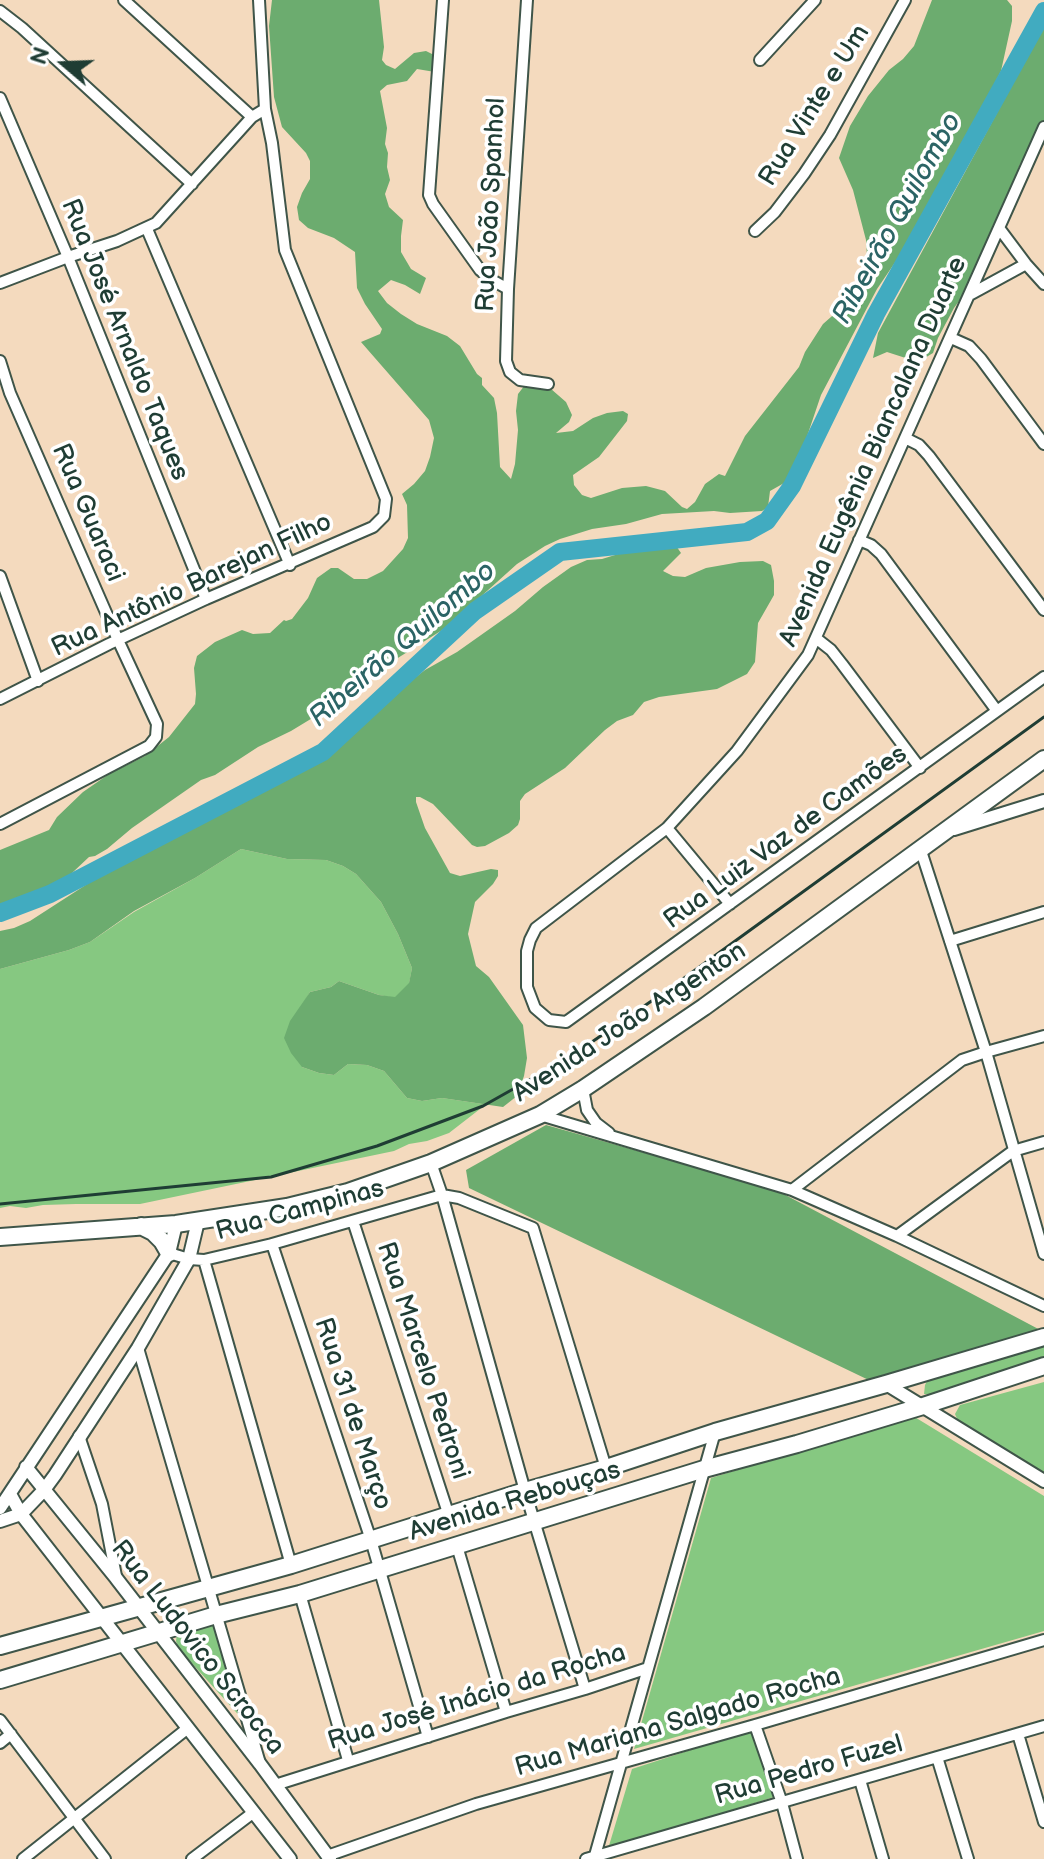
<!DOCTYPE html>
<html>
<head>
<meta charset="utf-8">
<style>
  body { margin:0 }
  #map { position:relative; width:1044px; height:1859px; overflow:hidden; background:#f4dabe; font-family:"Balsamiq Sans",sans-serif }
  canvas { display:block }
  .north { position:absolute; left:24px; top:24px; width:80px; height:80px; -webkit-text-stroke:6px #fff; paint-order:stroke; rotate:289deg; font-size:22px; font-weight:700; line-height:32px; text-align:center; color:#1f3d34 }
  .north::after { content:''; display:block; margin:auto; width:28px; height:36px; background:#1f3d34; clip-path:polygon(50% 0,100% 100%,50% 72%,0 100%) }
</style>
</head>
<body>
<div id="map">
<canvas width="1044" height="1859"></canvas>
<div class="north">N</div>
</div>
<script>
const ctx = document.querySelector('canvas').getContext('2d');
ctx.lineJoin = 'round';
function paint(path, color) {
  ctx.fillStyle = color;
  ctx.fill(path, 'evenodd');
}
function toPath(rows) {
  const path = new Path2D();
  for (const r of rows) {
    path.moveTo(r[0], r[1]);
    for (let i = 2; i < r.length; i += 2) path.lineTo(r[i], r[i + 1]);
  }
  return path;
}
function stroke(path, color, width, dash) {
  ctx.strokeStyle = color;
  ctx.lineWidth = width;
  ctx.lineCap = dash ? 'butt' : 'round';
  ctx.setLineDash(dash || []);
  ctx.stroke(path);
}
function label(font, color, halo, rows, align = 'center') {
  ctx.font = font + ' "Balsamiq Sans",sans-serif';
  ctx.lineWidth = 7;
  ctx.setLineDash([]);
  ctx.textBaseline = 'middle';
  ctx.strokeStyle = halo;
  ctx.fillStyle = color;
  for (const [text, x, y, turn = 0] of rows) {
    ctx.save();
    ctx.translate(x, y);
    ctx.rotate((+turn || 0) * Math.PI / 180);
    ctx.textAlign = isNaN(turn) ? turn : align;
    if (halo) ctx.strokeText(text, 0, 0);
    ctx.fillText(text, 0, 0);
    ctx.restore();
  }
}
paint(toPath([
  [241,849,287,859,326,860,343,866,356,874,381,902,398,934,412,968,409,984,395,998,379,995,339,981,331,987,310,992,302,1006,302,1067,319,1073,334,1075,348,1064,367,1065,384,1071,407,1098,422,1101,442,1098,483,1104,480,1109,449,1133,427,1141,409,1144,394,1151,140,1204,76,1204,43,1205,26,1208,10,1206,0,1208,0,969,69,950,90,942,134,912,195,878],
  [1044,1345,1044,1361,933,1395,924,1394,925,1385,928,1379],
  [1044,1382,1044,1472,958,1421,955,1414,960,1405],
  [913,1416,1044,1496,1044,1631,634,1749,711,1478],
  [215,1624,245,1722,178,1648,176,1641,177,1634],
  [752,1730,777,1796,608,1849,632,1769]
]), '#86c881');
paint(toPath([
  [272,0,379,0,384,47,382,60,386,65,395,69,414,53,426,51,434,55,438,64,435,72,417,69,407,81,387,85,380,91,387,128,385,144,388,153,387,167,390,180,385,194,389,207,403,220,401,236,401,252,411,269,426,278,420,294,405,285,391,280,378,291,387,303,401,314,417,324,447,336,460,346,477,374,482,378,482,385,494,398,497,413,500,467,511,479,515,464,518,430,516,411,518,394,528,381,543,382,566,402,572,415,569,422,556,433,573,431,593,418,607,413,623,411,628,414,627,421,599,457,573,475,574,485,582,495,591,498,622,488,646,486,665,491,682,507,687,509,695,502,705,484,719,474,725,476,745,436,799,367,805,352,823,324,848,302,857,288,867,256,866,240,853,190,839,158,850,126,868,96,889,70,903,59,914,46,932,0,1007,0,1012,6,1012,21,1001,71,946,178,929,225,919,239,896,261,877,289,821,395,793,478,770,491,768,507,762,511,730,513,714,511,662,514,626,524,592,529,560,539,545,546,517,564,447,627,374,673,319,714,291,731,258,747,215,775,201,780,132,828,107,849,95,856,89,857,56,888,19,908,0,914,0,850,49,830,57,817,83,792,109,774,145,756,169,737,195,704,196,694,194,668,197,656,215,642,242,630,253,634,270,633,284,620,286,621,292,619,308,598,317,578,331,568,338,568,354,579,367,579,383,571,403,549,408,538,407,505,402,494,414,484,425,471,430,457,434,438,429,420,361,342,380,334,382,329,365,304,357,288,355,252,334,238,308,228,299,220,297,207,302,193,310,179,310,161,306,153,282,127,274,97,269,26],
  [1044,26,1044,126,1020,164,991,244,965,293,954,308,938,338,933,353,918,362,887,352,873,358,878,333],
  [674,537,672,540,681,553,663,571,673,576,685,577,706,568,740,562,763,561,771,565,774,581,774,595,758,623,755,662,747,674,717,689,659,697,644,702,633,715,617,721,605,730,565,768,525,794,520,801,520,819,518,825,509,833,485,846,477,847,472,845,433,804,420,797,416,797,416,802,425,828,450,873,460,876,491,869,498,870,498,876,493,884,475,902,468,934,476,966,489,977,523,1025,527,1058,524,1076,517,1096,503,1107,442,1098,422,1101,407,1098,384,1071,367,1065,348,1064,334,1075,319,1073,302,1067,291,1053,284,1038,290,1021,310,992,331,987,339,981,379,995,395,997,409,983,412,968,398,934,381,902,356,874,343,866,326,860,287,859,241,849,195,878,134,911,90,942,69,950,0,969,0,931,14,928,30,921,95,879,106,867,122,861,152,844,185,822,242,789,273,776,344,738,398,691,425,670,457,652,515,611,543,587,571,567,587,560,602,559],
  [546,1125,776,1190,1044,1332,877,1384,469,1188,466,1170]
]), '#6cac6f');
stroke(toPath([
  [0,913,50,894,323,752,475,611,560,552,747,532,767,521,792,486,876,314,1044,11]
]), '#41abc0', 18);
const minor = toPath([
  [124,0,252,117],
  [443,0,429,195,433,204,480,270,492,280,508,289],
  [527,0,508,289,506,361,510,372,520,380,548,384],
  [0,11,22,28,192,184],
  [760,60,815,0],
  [0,98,68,257,206,599],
  [1044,127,808,655,737,751,667,828,536,928,530,940,527,951,527,987,535,1008,549,1020,566,1022,1044,677],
  [999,228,1026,264,1044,284],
  [147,229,290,565],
  [755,231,775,212,804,174,830,135,905,0],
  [0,283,68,257,117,241,156,223,252,117,265,109],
  [971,294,1026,264],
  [951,338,969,346,981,359,1044,444],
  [0,361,10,393,118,640,157,724,156,737,149,746,0,824],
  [905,438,919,445,929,456,1044,610],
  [859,540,871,545,881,554,997,711],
  [0,576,38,681],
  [817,639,831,650,842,664,920,768],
  [0,699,109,644,206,599,373,527,384,516,386,499,285,250,272,143,265,109,259,0],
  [667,828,730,904],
  [921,851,986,1052,1044,1254],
  [950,941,1044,912],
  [583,1089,587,1110,596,1123,609,1133],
  [540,1115,792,1190,897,1236,1044,1306],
  [431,1163,442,1195,525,1491,585,1689],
  [792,1190,962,1060,986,1052,1044,1036],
  [353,1221,449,1516],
  [897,1236,1013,1151,1044,1142],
  [272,1244,371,1540,428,1737],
  [169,1253,189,1259,204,1260,272,1244,442,1195,459,1198,533,1228,606,1468],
  [204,1260,291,1565],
  [138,1348,259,1760],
  [79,1436,102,1504,116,1576],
  [457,1546,506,1712],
  [300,1594,348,1760],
  [0,1720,105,1859],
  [755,1725,782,1803,797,1859],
  [1018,1734,1044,1822],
  [0,1743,11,1734],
  [937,1757,968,1859],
  [860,1780,883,1859],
  [275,1785,506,1712,585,1689,648,1668],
  [327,1856,476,1804,755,1725,1044,1640],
  [23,1859,188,1728],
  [192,1859,254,1812],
  [586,1859,1044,1726],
  [594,1859,715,1432]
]);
const tertiary = toPath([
  [954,829,1044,801],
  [886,1384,1044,1481],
  [26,1467,116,1578,260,1764,330,1859],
  [10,1494,21,1514,290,1859],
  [0,1508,169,1253,176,1224],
  [0,1521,21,1514,44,1490,55,1475,138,1348,189,1259,198,1221]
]);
const primary = toPath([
  [141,1226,153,1232,162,1241,169,1253],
  [0,1237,176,1224,287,1207,348,1192,431,1163,540,1115,583,1089,704,1007,1044,759],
  [0,1646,291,1565,525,1491,606,1468,715,1432,886,1384,1044,1337],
  [0,1680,216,1615,300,1594,704,1469,797,1444,923,1406,1044,1366]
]);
stroke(minor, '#3f5549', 14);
stroke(tertiary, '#3f5549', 16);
stroke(primary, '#3f5549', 20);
stroke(minor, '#fff', 10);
stroke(tertiary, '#fff', 12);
stroke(primary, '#fff', 16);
stroke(toPath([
  [0,1204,271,1177,377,1146,483,1106,570,1057,669,989,1044,717]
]), '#1f3d34', 3);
label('26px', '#1f3d34', '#fff', [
  ["Rua Vinte e Um",815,106,-58],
  ["Rua João Spanhol",492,205,-87],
  ["Rua José Arnaldo Taques",124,340,68],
  ["Avenida Eugênia Biancalana Duarte",874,452,-66],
  ["Rua Guaraci",87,513,67],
  ["Rua Antônio Barejan Filho",192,586,-25],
  ["Rua Luiz Vaz de Camões",786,838,-36],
  ["Avenida João Argenton",630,1023,-33],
  ["Rua Campinas",300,1211,-15],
  ["Rua Marcelo Pedroni",422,1361,72],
  ["Rua 31 de Março",352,1414,72],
  ["Avenida Rebouças",515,1502,-17],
  ["Rua Ludovico Scrocca",197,1648,52],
  ["Rua José Inácio da Rocha",477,1698,-17],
  ["Rua Mariana Salgado Rocha",678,1723,-16],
  ["Rua Pedro Fuzel",809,1771,-16]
]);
label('italic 28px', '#2b6465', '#fff', [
  ["Ribeirão Quilombo",898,219,-61],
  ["Ribeirão Quilombo",403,645,-41]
]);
</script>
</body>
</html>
